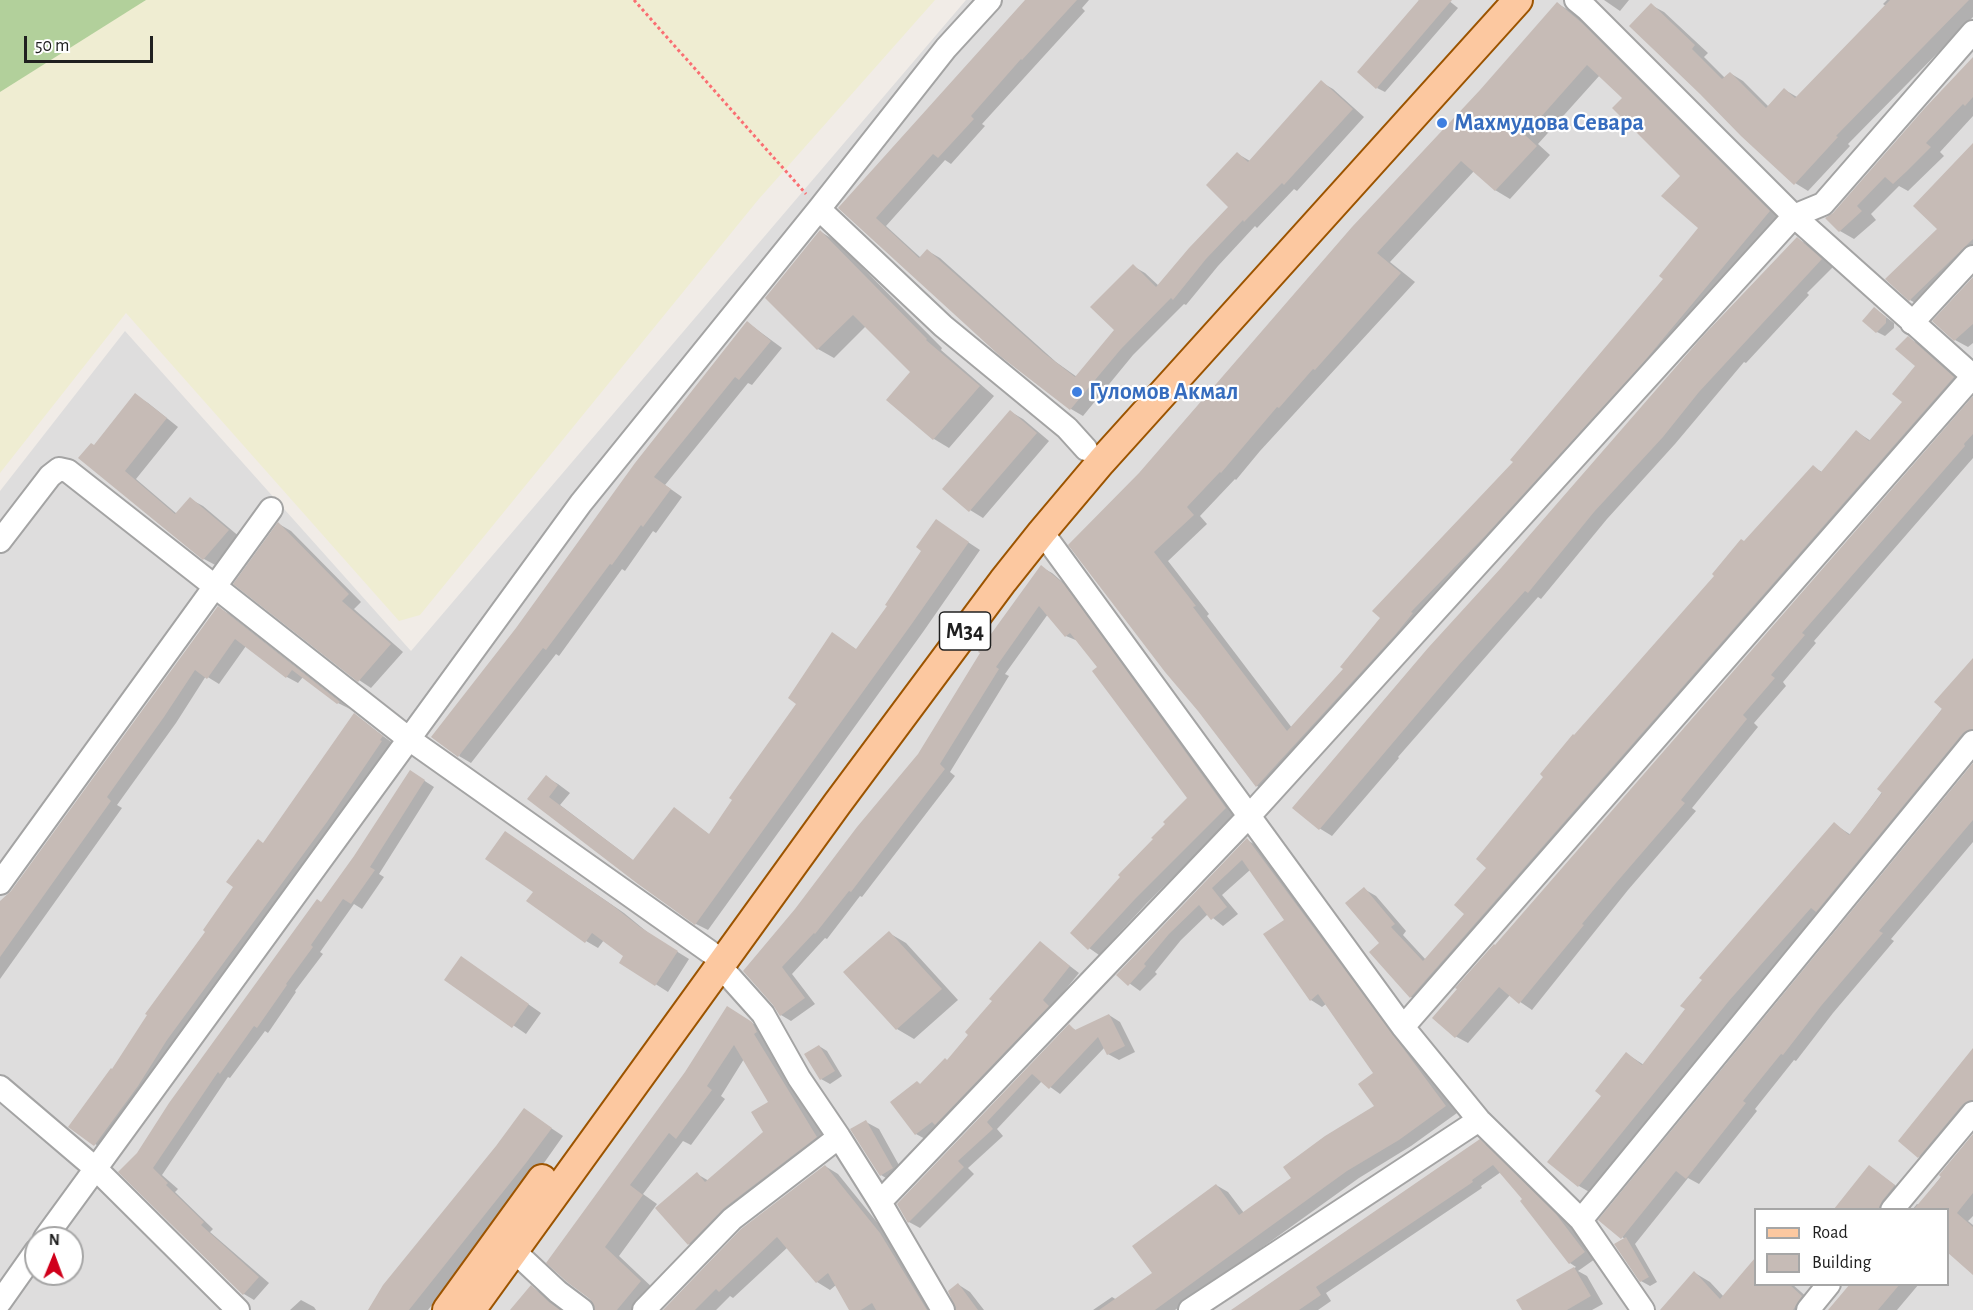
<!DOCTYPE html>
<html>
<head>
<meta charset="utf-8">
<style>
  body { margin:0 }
  #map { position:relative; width:1973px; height:1310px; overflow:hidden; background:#f1ece7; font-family:"Alegreya Sans",sans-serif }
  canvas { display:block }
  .legend { position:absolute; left:1754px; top:1208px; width:195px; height:78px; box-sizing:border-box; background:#fff; border:2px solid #a6a6a6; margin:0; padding:8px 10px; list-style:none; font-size:18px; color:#202020 }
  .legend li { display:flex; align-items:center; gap:12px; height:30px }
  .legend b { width:30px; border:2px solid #a6a6a6 }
  .north { position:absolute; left:24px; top:1226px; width:60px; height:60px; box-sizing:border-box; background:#fff; border:2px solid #a6a6a6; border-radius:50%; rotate:1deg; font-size:16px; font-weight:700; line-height:24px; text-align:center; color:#202020 }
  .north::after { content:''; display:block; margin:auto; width:21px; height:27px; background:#d0001b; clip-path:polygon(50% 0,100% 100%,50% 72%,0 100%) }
  .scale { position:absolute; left:24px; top:36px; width:129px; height:27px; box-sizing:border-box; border:3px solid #202020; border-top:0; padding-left:8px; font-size:18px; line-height:21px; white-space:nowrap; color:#202020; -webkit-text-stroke:4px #fff; paint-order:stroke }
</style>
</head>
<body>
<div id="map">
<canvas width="1973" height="1310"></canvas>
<ul class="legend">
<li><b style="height:8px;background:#fcc8a0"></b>Road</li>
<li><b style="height:16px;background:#c6bbb6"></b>Building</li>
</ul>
<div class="north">N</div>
<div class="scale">50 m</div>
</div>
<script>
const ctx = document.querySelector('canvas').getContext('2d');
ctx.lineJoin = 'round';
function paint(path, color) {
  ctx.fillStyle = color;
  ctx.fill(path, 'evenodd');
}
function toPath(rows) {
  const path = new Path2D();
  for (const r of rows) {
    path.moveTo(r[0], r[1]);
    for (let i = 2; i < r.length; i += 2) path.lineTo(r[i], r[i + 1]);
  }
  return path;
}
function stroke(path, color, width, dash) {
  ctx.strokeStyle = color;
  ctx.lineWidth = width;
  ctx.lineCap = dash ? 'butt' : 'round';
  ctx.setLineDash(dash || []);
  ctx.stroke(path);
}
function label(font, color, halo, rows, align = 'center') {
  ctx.font = font + ' "Alegreya Sans",sans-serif';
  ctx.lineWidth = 4.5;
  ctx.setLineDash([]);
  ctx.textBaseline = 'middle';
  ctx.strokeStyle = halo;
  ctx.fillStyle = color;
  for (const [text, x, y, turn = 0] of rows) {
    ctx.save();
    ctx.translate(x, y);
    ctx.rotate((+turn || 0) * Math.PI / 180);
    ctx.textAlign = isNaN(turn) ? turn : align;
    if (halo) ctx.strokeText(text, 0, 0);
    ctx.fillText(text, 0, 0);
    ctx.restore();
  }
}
paint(toPath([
  [966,0,1973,0,1973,1310,0,1310,0,491,125,331,411,651],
  [1756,1210,1948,1210,1948,1284,1756,1284],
  [36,1238,72,1238,72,1274,36,1274]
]), '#dedddd');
paint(toPath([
  [0,0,935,0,758,200,420,615,399,621,126,313,0,473]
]), '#efedd2');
paint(toPath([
  [0,0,146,0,0,92]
]), '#b2d09b');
paint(toPath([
  [1026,0,1089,0,1082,8,1085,11,982,124,985,126,951,164,945,160,886,226,921,258,928,251,940,258,1056,362,1077,377,1116,330,1133,266,1145,273,1159,286,1231,207,1238,154,1250,161,1321,82,1333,89,1364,117,1297,191,1294,189,1257,228,1255,226,1218,266,1186,305,1184,304,1133,355,1083,416,1071,409,1001,354,840,208],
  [1419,0,1448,0,1458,8,1385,92,1377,88],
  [1604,0,1629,0,1620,11],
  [1887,0,1973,0,1973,17,1848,144,1850,146,1808,191,1795,183,1651,5,1664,12,1708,53,1704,57,1725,78,1730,73,1743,81,1769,107,1785,90,1797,97,1886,6,1883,4],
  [1558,4,1572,12,1596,33,1783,220,1271,794,1257,786,1199,710,1166,671,1140,474],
  [1600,75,1624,98,1682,176,1701,228,1666,279,1345,669,1292,728,1207,616,1209,614,1168,561,1207,524,1200,516,1235,479,1236,480,1260,451,1415,282,1390,262,1474,171,1495,190,1510,199,1550,155,1538,144],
  [1973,58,1973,116,1940,152,1944,156,1908,191,1899,186,1871,214,1876,220,1854,239,1840,231,1828,218,1834,214],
  [1973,145,1973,261,1924,308,1910,300],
  [821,232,836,241,942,348,941,350,994,396,949,448,934,439,912,372,866,326,834,358,818,349],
  [1798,239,1810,246,1833,267,1807,293,1809,295,1746,363,1744,362,1675,444,1607,519,1541,599,1538,597,1398,757,1399,758,1332,836,1319,828],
  [1973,279,1973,343,1968,347,1955,340],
  [1875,309,1894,323,1894,328,1885,336,1877,332],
  [748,323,782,348,752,385,748,383,665,485,682,497,656,533,653,531,625,571,622,569,559,656,556,654,471,763,459,756,517,629],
  [1908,338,1921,345,1965,385,1423,1004,1411,997,1371,952,1381,943,1364,889,1376,896,1406,931,1403,935,1426,960,1466,914,1488,867,1745,543,1813,467,1822,472,1857,432,1871,441,1904,402,1917,366],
  [135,395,148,403,178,427,136,479,177,514,190,499,203,506,241,538,217,566,204,559,80,458,95,447],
  [1973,399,1973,458,1814,641,1816,643,1783,682,1786,686,1754,723,1758,727,1692,808,1696,811,1628,890,1532,1010,1510,995,1468,1043,1455,1036,1496,947],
  [1011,412,1023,419,1049,441,983,518,970,510],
  [936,521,980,550,923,632,708,930,696,924,529,799,546,777,558,784,570,793,560,805,634,861,674,809,710,835,798,704,833,634,857,650,889,605,923,550],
  [279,524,291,531,361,602,354,609,403,652,371,688,359,680],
  [1041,567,1052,573,1074,592,1236,815,1147,903,1099,955,1089,948,1155,839,1189,798,1099,667,1078,641,1066,636,1048,614,1005,674,1009,676,950,772,955,776,862,897,860,896,827,939,825,938,792,974,815,1004,791,1021,781,1015,774,1004,745,971,796,910,919,755],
  [218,608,229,614,350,709,338,703,303,677,298,683,287,677,246,646,219,684,206,676,176,723,117,805,122,808,0,979,0,904,12,892],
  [1973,666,1973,743,1591,1193,1579,1186,1549,1162,1603,1095,1627,1054,1644,1065,1834,824,1851,835],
  [354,715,394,744,107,1151,95,1144,112,1071],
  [1973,766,1973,842,1891,939,1894,941,1833,1013,1796,1061,1794,1060,1755,1109,1757,1111,1699,1184,1688,1178,1635,1244,1657,1282,1650,1286,1641,1281,1625,1239,1622,1237],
  [411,772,434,787,379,874,384,877,362,909,354,904,320,952,323,954,295,991,296,992,268,1033,265,1031,230,1078,228,1077,162,1175,178,1189,175,1192,213,1229,210,1232,269,1283,254,1300,244,1294,121,1172,138,1154,355,857],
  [517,840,624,913,652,936,689,959,668,992,621,962,625,956,604,940,598,948,586,941],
  [1247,840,1259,847,1457,1113,1411,1146,1359,1178,1175,1310,1093,1310,1112,1297,1117,1300,1154,1273,1216,1185,1228,1192,1244,1213,1293,1178,1376,1106,1375,1073,1326,1004,1322,1007,1311,1000,1286,920,1250,870,1222,895,1238,914,1223,926,1208,914,1181,940,1155,972,1157,974,1140,991,1118,975],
  [889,933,906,943,958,1000,914,1039,897,1029,845,972],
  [1040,943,1079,973,1052,1006,927,1140,916,1134,917,1082,921,1085,948,1061],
  [462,958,541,1013,526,1034,446,979],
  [1109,1015,1120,1022,1135,1052,1119,1060,1108,1054,1105,1047,1060,1094,1042,1081,997,1129,1003,1136,968,1168,974,1174,920,1228,909,1222,899,1204,1069,1026,1077,1031],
  [741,1016,765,1031,767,1042,830,1145,703,1252,689,1244,697,1174,709,1181,765,1132,770,1102,744,1059,721,1096,725,1099,691,1145,683,1141,643,1194,657,1204,619,1256,655,1290,638,1310,597,1310,596,1304,548,1262],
  [819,1046,827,1051,842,1076,830,1084,821,1079],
  [1973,1049,1973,1114,1931,1164,1919,1157],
  [524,1110,563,1136,539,1170,428,1310,369,1310,497,1147],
  [866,1122,879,1129,905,1176,894,1183,881,1175],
  [1973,1136,1973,1216,1968,1221,1973,1225,1973,1273,1948,1210,1912,1210,1917,1204,1919,1205],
  [1480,1141,1490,1147,1567,1222,1595,1259,1578,1271,1587,1276,1603,1304,1592,1310,1523,1310,1518,1301,1576,1267,1570,1263,1524,1199,1501,1172,1481,1186,1482,1188,1326,1293,1331,1301,1318,1310,1234,1310],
  [825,1166,838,1174,893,1242,922,1291,919,1294,930,1310,850,1310,836,1285,830,1290,817,1282,788,1247,733,1298,730,1296,716,1310,665,1310],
  [1869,1167,1906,1193,1893,1210,1835,1210],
  [1756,1260,1756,1284,1792,1284,1817,1306,1815,1310,1662,1310,1695,1273,1710,1282,1724,1297],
  [1852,1284,1919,1284,1897,1310,1830,1310],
  [959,1285,970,1292,984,1310,958,1310],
  [531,1287,545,1295,563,1310,512,1310],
  [301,1300,314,1307,316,1310,290,1310]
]), '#0003');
paint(toPath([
  [1025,0,1077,0,1022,60,1021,59,971,116,974,119,938,158,933,154,876,218,919,258,927,249,1044,353,1075,377,1114,330,1090,307,1133,264,1156,287,1189,248,1228,207,1206,185,1237,152,1248,162,1321,80,1353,109,1284,185,1282,183,1244,222,1243,220,1206,259,1173,300,1171,298,1121,349,1070,410,1000,356,838,208],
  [1419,0,1452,0,1376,89,1357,72],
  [1890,0,1969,0,1836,136,1838,137,1794,185,1741,136,1700,94,1629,26,1651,3,1695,45,1692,49,1722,79,1730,72,1766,108,1784,88,1795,98],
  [1557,2,1582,23,1770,211,1642,364,1486,535,1411,612,1413,613,1395,635,1256,787,1198,711,1165,672,1068,545,1139,473,1352,227,1480,90],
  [1587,65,1622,98,1612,108,1680,176,1661,196,1698,228,1659,276,1663,279,1510,460,1513,462,1372,611,1380,618,1340,667,1343,669,1287,731,1193,607,1196,606,1154,552,1194,515,1187,507,1220,472,1221,473,1277,407,1279,408,1313,369,1315,370,1401,273,1377,253,1461,161,1495,191,1537,146,1525,135],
  [1973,57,1973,97,1965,106,1963,104,1926,143,1931,147,1906,172,1893,184,1885,177,1857,206,1862,211,1839,232,1825,218,1833,213,1924,109],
  [1973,143,1973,239,1909,301,1885,279,1937,229,1913,206],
  [820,230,927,339,926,340,980,386,933,440,886,400,910,372,853,315,817,350,765,298],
  [1797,237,1822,259,1699,392,1663,437,1594,512,1528,593,1525,591,1458,666,1319,830,1292,808,1428,648,1501,568,1702,337],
  [1973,277,1973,324,1954,341,1932,321],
  [1874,307,1886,317,1886,323,1876,333,1862,321],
  [747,321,771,341,739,380,735,377,654,477,671,489,643,527,641,525,612,565,610,564,546,650,543,648,458,757,431,737,516,628,635,463],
  [1908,336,1954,377,1410,998,1369,952,1379,943,1345,903,1364,887,1395,924,1391,927,1423,961,1464,914,1454,905,1486,868,1476,859,1543,777,1540,774,1573,734,1574,735,1714,576,1712,574,1741,539,1744,541,1813,465,1821,472,1856,430,1869,441,1902,402,1892,394,1915,366,1895,349],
  [135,393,167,418,125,471,175,514,190,497,229,530,203,560,78,458,91,443,94,445],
  [1973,396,1973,434,1964,444,1965,446,1802,633,1805,635,1771,675,1775,678,1743,715,1747,719,1681,800,1685,803,1616,883,1582,924,1584,925,1519,1004,1499,987,1455,1038,1432,1018,1457,989,1455,988,1494,944,1495,945],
  [1010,410,1037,433,969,512,942,489],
  [936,519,969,542,911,625,695,925,638,884,527,799,546,775,558,785,549,797,633,860,674,807,709,834,732,800,729,798,796,704,788,698,832,632,856,649,887,606,885,605,921,551,916,547],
  [278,522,349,594,342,601,391,644,358,682,233,584],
  [1041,565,1064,584,1226,808,1136,898,1088,950,1070,933,1120,877,1118,875,1153,839,1151,838,1165,824,1163,822,1187,798,1092,671,1097,667,1070,633,1065,637,1039,606,996,667,999,669,940,764,945,769,851,892,849,891,815,934,814,933,782,967,805,998,780,1016,773,1005,743,971,795,909,857,827,918,754,980,653,978,652],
  [218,606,340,702,337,704,292,670,286,678,235,639,207,679,195,670,164,717,107,797,111,801,0,957,0,901,11,891],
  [1973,658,1973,729,1963,733,1816,912,1811,908,1728,1002,1578,1187,1547,1162,1601,1096,1595,1091,1626,1052,1642,1065,1685,1009,1680,1006,1702,980,1699,978,1834,822,1849,835,1882,793,1877,789,1942,709,1934,702],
  [354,713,383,736,380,740,382,741,327,822,167,1040,138,1086,94,1146,68,1127,111,1068,112,1069,147,1015,145,1014,205,932,203,930,233,887,226,882,258,839,263,843],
  [1973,763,1973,820,1879,931,1883,933,1821,1006,1783,1055,1781,1054,1743,1101,1746,1103,1686,1179,1676,1171,1621,1239,1598,1220],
  [410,770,425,780,370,867,375,870,351,904,343,899,311,945,313,947,286,984,287,985,257,1028,254,1026,220,1074,218,1072,153,1168,168,1183,166,1185,204,1222,201,1225,259,1277,243,1295,118,1172,137,1153,169,1103,317,899,321,902,354,856],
  [505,831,612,905,640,927,678,951,655,986,619,963,623,956,592,933,585,943,526,901,533,892,485,859],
  [1247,838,1446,1106,1399,1140,1347,1171,1155,1310,1099,1310,1152,1273,1132,1246,1216,1184,1239,1215,1291,1178,1283,1167,1325,1136,1374,1106,1358,1084,1373,1073,1318,994,1310,1001,1263,934,1284,920,1242,860,1212,888,1227,907,1211,920,1199,905,1169,934,1144,964,1146,966,1128,986,1116,975],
  [889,931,942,989,896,1030,843,972],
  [1040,941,1070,966,1043,1000,1049,1006,935,1125,932,1122,915,1135,890,1102,917,1081,920,1084,945,1058,947,1060,968,1035,965,1032,992,1001,989,999],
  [461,956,529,1004,512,1028,444,980],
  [727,1006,752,1022,757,1032,754,1034,817,1137,724,1208,688,1245,655,1208,697,1172,705,1182,763,1132,751,1112,768,1102,734,1045,707,1086,712,1090,676,1139,669,1133,630,1185,643,1195,605,1247,641,1281,617,1310,595,1310,590,1299,567,1282,546,1263,685,1072],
  [1109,1014,1125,1046,1107,1055,1098,1037,1049,1089,1032,1074,987,1122,993,1129,958,1161,964,1167,908,1223,897,1204,1069,1024,1075,1030],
  [819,1045,835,1071,820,1080,804,1054],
  [1973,1048,1973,1100,1963,1104,1918,1158,1898,1141],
  [524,1108,552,1128,526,1163,409,1310,368,1310,383,1285,496,1146],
  [866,1120,893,1168,880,1176,850,1129],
  [1973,1134,1973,1193,1957,1213,1973,1227,1973,1275,1947,1252,1947,1209,1914,1209,1941,1177,1939,1175],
  [1480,1139,1556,1214,1585,1252,1569,1264,1520,1201,1522,1199,1493,1165,1472,1180,1473,1182,1316,1287,1321,1295,1299,1310,1231,1310],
  [825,1165,880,1233,927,1310,876,1310,872,1303,861,1310,849,1310,828,1273,816,1283,777,1237,719,1292,716,1289,695,1310,663,1310,741,1229],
  [1869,1165,1895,1185,1882,1201,1879,1209,1834,1209],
  [1626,1237,1649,1277,1640,1282,1614,1244],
  [1755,1258,1755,1284,1789,1284,1802,1296,1793,1310,1660,1310,1694,1271,1720,1299],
  [1574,1267,1591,1296,1567,1310,1522,1310,1516,1300],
  [958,1283,978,1310,956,1310,948,1291],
  [1850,1284,1900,1284,1878,1310,1828,1310],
  [531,1285,549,1302,560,1310,510,1310]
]), '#c6bbb6');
const minor = toPath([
  [1576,0,1587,9,1794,216,1973,376],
  [819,209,943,326,1067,428,1086,449],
  [1912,323,1973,257],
  [1042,532,1403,1027,1479,1120,1581,1220,1643,1310],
  [0,541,50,476,59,469,68,471,409,739,710,952],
  [0,883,271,509],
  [720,966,763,1014,799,1078,839,1137,880,1202,943,1310],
  [1403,1027,1973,376],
  [0,1087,95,1168,238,1310],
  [880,1202,1250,815,1794,216,1823,204,1973,32],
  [1892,1210,1973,1113],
  [1581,1220,1973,742],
  [45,1238,581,503,819,209,946,48,990,0],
  [514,1251,558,1292,582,1310],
  [0,1302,36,1251],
  [644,1310,732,1219,839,1137],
  [1190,1310,1479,1120],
  [1808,1310,1829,1284]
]);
const major = toPath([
  [447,1310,542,1179],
  [471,1310,837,804,1003,581,1042,532,1101,462,1518,0]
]);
stroke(minor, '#a4a4a4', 26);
stroke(major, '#9c5400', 32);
stroke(toPath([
  [634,0,806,194]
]), '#fa6e72', 3, [3, 3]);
stroke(minor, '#fff', 22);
stroke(major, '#fcc8a0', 28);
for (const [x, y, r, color] of [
  [1442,123,6,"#3f7fe0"],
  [1077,392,6,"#3f7fe0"]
]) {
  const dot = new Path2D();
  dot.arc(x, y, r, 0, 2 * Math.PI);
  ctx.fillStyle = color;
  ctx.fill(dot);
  stroke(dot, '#fff', 2);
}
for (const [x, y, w] of [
  [965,631,51]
]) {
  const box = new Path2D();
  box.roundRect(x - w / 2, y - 19, w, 38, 4.5);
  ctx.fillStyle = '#fff';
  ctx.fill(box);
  stroke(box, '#202020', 1.5);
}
label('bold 22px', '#202020', null, [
  ["M34",965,631]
]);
label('bold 24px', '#366cbe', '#fff', [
  ["Махмудова Севара",1454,123],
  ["Гуломов Акмал",1089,392]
], 'left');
</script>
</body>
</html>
